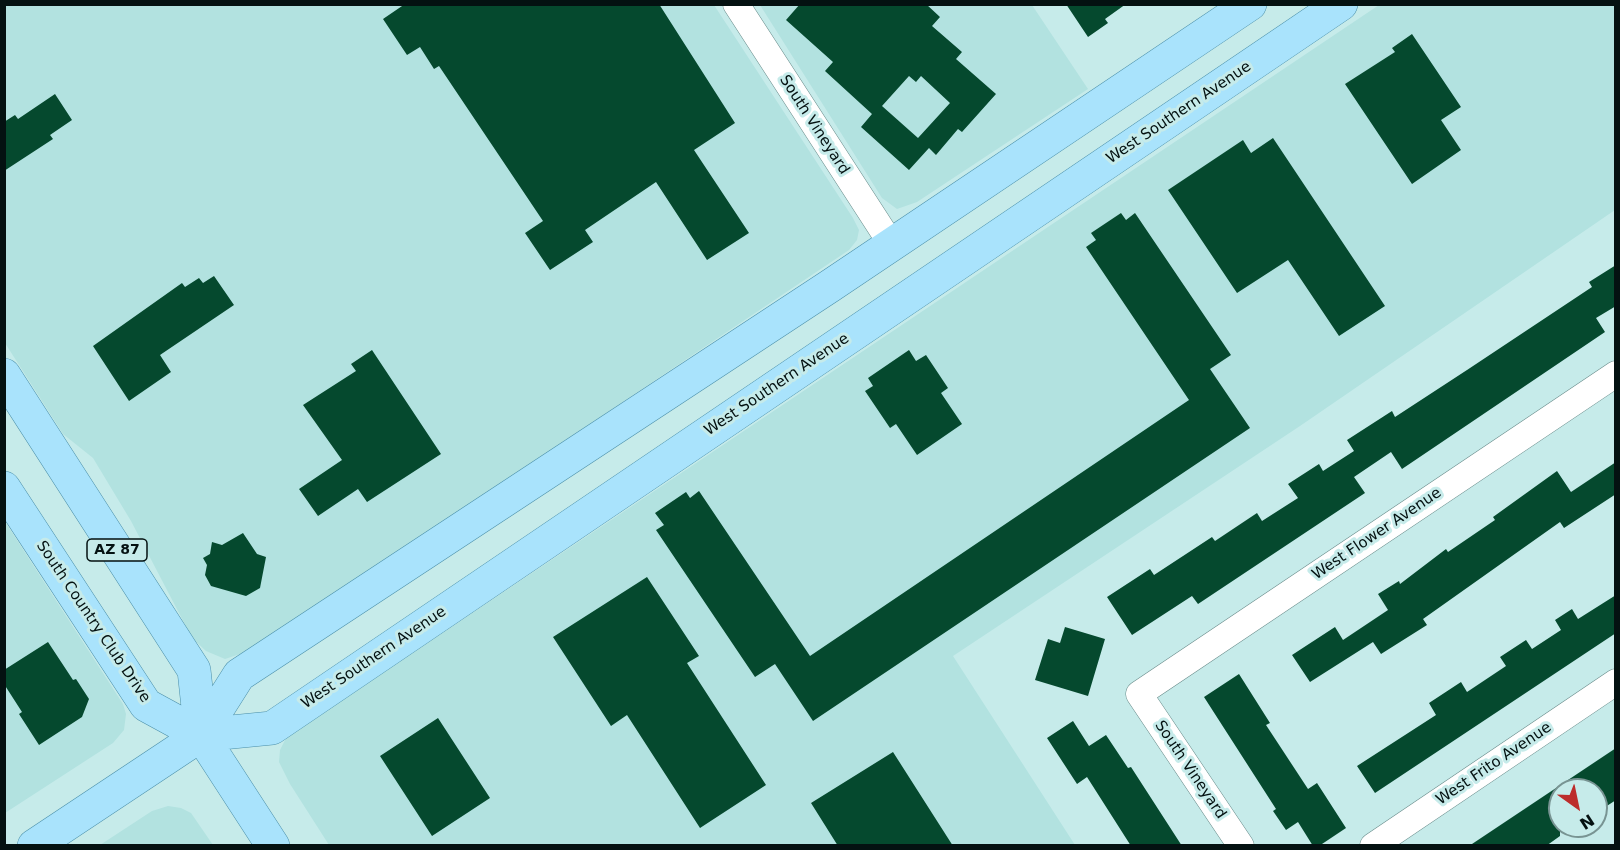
<!DOCTYPE html>
<html>
<head>
<meta charset="utf-8">
<style>
  body { margin:0 }
  #map { position:relative; width:1620px; height:850px; overflow:hidden; background:#c6ebea; font-family:"DejaVu Sans",sans-serif }
  canvas { display:block }
  .frame { position:absolute; inset:0; border:6px solid #041111; pointer-events:none }
  .north { position:absolute; left:1548px; top:778px; width:60px; height:60px; box-sizing:border-box; background:#c6ebea; border:2px solid #789493; border-radius:50%; rotate:147deg; font-size:16px; font-weight:700; line-height:24px; text-align:center; color:#041111 }
  .north::after { content:''; display:block; margin:auto; width:21px; height:27px; background:#bc2d2c; clip-path:polygon(50% 0,100% 100%,50% 72%,0 100%) }
</style>
</head>
<body>
<div id="map">
<canvas width="1620" height="850"></canvas>
<div class="frame"></div>
<div class="north">N</div>
</div>
<script>
const ctx = document.querySelector('canvas').getContext('2d');
ctx.lineJoin = 'round';
function paint(path, color) {
  ctx.fillStyle = color;
  ctx.fill(path, 'evenodd');
}
function toPath(rows) {
  const path = new Path2D();
  for (const r of rows) {
    path.moveTo(r[0], r[1]);
    for (let i = 2; i < r.length; i += 2) path.lineTo(r[i], r[i + 1]);
  }
  return path;
}
function stroke(path, color, width, dash) {
  ctx.strokeStyle = color;
  ctx.lineWidth = width;
  ctx.lineCap = dash ? 'butt' : 'round';
  ctx.setLineDash(dash || []);
  ctx.stroke(path);
}
function label(font, color, halo, rows, align = 'center') {
  ctx.font = font + ' "DejaVu Sans",sans-serif';
  ctx.lineWidth = 6;
  ctx.setLineDash([]);
  ctx.textBaseline = 'middle';
  ctx.strokeStyle = halo;
  ctx.fillStyle = color;
  for (const [text, x, y, turn = 0] of rows) {
    ctx.save();
    ctx.translate(x, y);
    ctx.rotate((+turn || 0) * Math.PI / 180);
    ctx.textAlign = isNaN(turn) ? turn : align;
    if (halo) ctx.strokeText(text, 0, 0);
    ctx.fillText(text, 0, 0);
    ctx.restore();
  }
}
paint(toPath([
  [5,5,714,5,853,218,859,230,857,240,849,250,255,649,225,659,206,651,192,638,131,521,93,458,63,434,5,343],
  [760,5,1032,5,1088,89,917,202,897,209,882,198],
  [1379,5,1615,5,1615,210,1300,426,953,656,1075,845,329,845,290,784,279,762,280,750,286,738],
  [4,520,123,704,126,714,124,730,113,743,5,813],
  [168,806,181,808,191,813,213,845,100,845,152,811]
]), '#b2e2e0');
paint(toPath([
  [405,4,659,4,735,123,694,150,749,233,707,260,656,182,585,230,593,242,550,270,525,233,543,221,439,66,434,69,420,47,407,55,383,19],
  [800,4,926,4,940,17,932,26,962,52,956,59,996,94,962,132,958,129,936,155,929,148,909,170,861,127,872,114,825,71,833,62,786,20],
  [909,76,916,82,921,76,950,103,918,138,882,106],
  [1066,4,1126,4,1105,19,1108,23,1088,37],
  [1412,34,1461,107,1441,120,1461,150,1412,184,1345,84,1395,52,1392,48],
  [55,94,72,120,50,135,53,139,4,171,4,122,15,115,18,119],
  [1273,138,1385,306,1339,336,1288,260,1237,293,1168,190,1243,140,1251,153],
  [1121,213,1126,220,1135,213,1231,355,1210,369,1250,428,813,721,775,664,755,677,656,530,664,525,655,513,686,492,690,498,699,491,810,656,1189,400,1086,247,1096,240,1091,233],
  [1616,265,1616,306,1596,318,1605,332,1402,469,1391,452,1354,477,1365,493,1198,604,1192,596,1132,635,1107,597,1150,569,1154,575,1212,537,1215,541,1257,513,1262,521,1298,498,1288,484,1319,464,1323,471,1354,451,1347,440,1392,411,1395,417,1467,370,1592,287,1589,282],
  [214,276,234,305,160,355,171,372,129,401,93,346,182,283,185,287,199,278,203,283],
  [372,350,441,454,367,502,358,489,318,516,299,489,342,460,303,405,356,371,351,364],
  [909,350,916,361,926,355,948,388,941,393,962,424,917,455,896,424,890,428,865,391,873,386,868,378],
  [1616,462,1616,494,1564,528,1560,522,1423,619,1427,625,1381,654,1373,642,1310,682,1292,655,1335,627,1343,640,1388,610,1378,594,1399,581,1400,584,1446,549,1448,552,1495,520,1493,517,1557,471,1571,492],
  [243,533,257,554,266,557,260,588,246,596,211,586,205,575,207,565,203,558,210,554,212,542,222,545],
  [647,577,699,656,687,663,766,785,700,828,627,715,611,726,553,637],
  [1616,595,1616,633,1375,793,1357,766,1436,715,1429,703,1461,682,1467,692,1506,666,1500,657,1526,640,1532,649,1561,630,1555,620,1572,609,1578,619],
  [1065,627,1105,639,1088,696,1035,680,1048,639,1060,643],
  [48,642,73,680,76,679,89,699,82,717,39,745,19,714,22,712,4,684,4,670],
  [1239,674,1270,723,1266,725,1308,789,1317,783,1346,828,1319,846,1313,846,1298,822,1286,830,1273,811,1276,809,1204,697],
  [438,718,490,798,432,836,380,756],
  [1073,721,1089,746,1106,735,1128,768,1131,767,1182,846,1131,846,1087,777,1077,784,1047,738],
  [1616,748,1616,800,1596,813,1596,790,1560,790,1560,836,1546,846,1469,846],
  [893,752,953,846,838,846,811,803]
]), '#05492e');
const minor = toPath([
  [736,4,892,245],
  [1241,846,1139,694,1616,374],
  [1373,846,1616,682]
]);
const major = toPath([
  [4,375,194,670,201,735,273,846],
  [4,488,146,705,201,735],
  [201,735,272,728,1341,4],
  [34,846,201,735,239,675,830,286,1250,4]
]);
stroke(minor, '#678a89', 27);
stroke(major, '#4a8ea8', 34);
stroke(minor, '#fff', 26);
stroke(major, '#a9e3fc', 33);
for (const [x, y, w] of [
  [117,550,60]
]) {
  const box = new Path2D();
  box.roundRect(x - w / 2, y - 11, w, 22, 4.5);
  ctx.fillStyle = '#c6ebea';
  ctx.fill(box);
  stroke(box, '#041111', 1.5);
}
label('bold 14px', '#041111', null, [
  ["AZ 87",117,550]
]);
label('15px', '#041111', '#c6ebea', [
  ["West Southern Avenue",1179,113,-34],
  ["South Vineyard",814,125,57],
  ["West Southern Avenue",777,385,-34],
  ["West Flower Avenue",1377,534,-34],
  ["South Country Club Drive",93,622,56],
  ["West Southern Avenue",374,658,-34],
  ["West Frito Avenue",1494,764,-34],
  ["South Vineyard",1190,770,56]
]);
</script>
</body>
</html>
